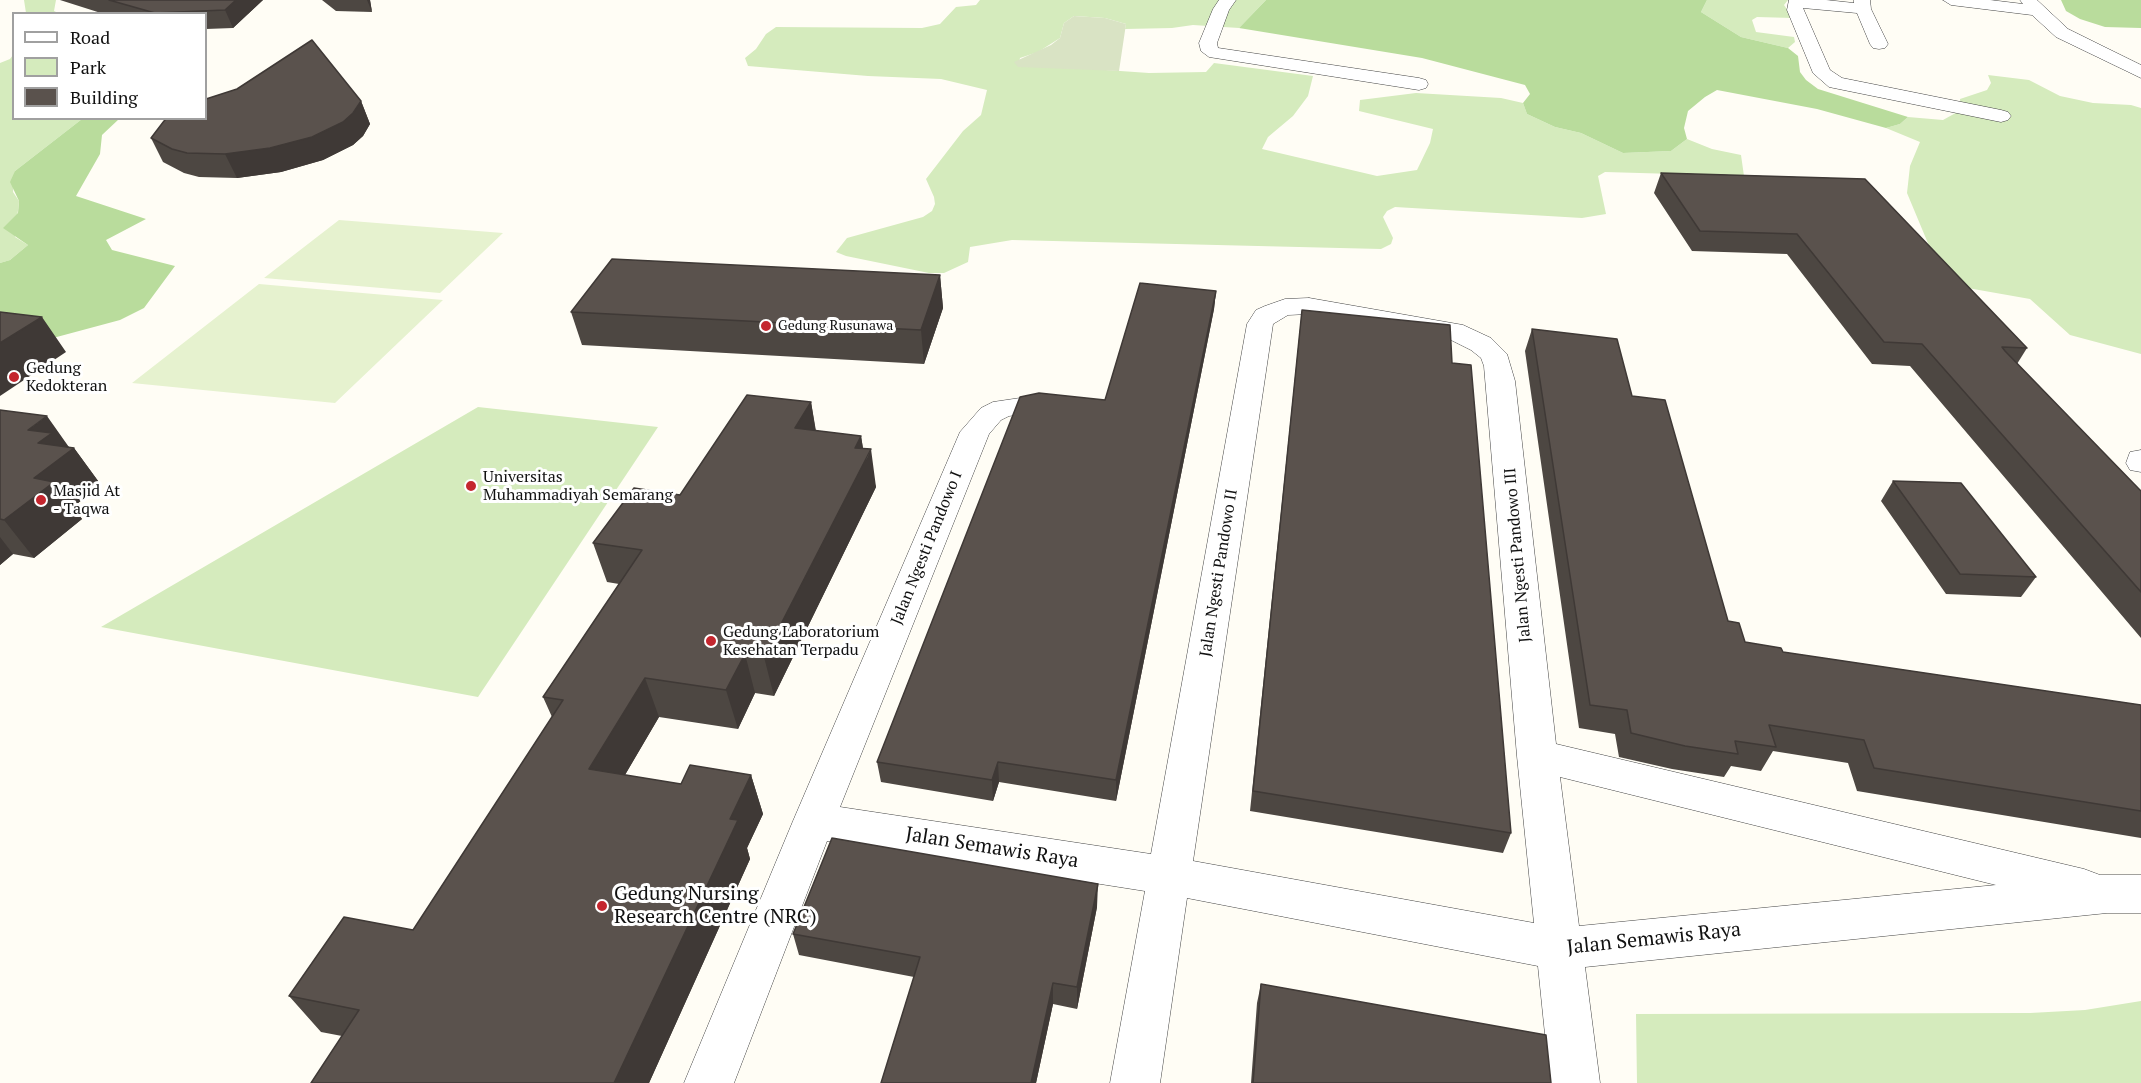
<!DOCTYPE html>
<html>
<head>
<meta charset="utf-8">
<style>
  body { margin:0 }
  #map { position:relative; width:2141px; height:1083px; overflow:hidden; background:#fffdf5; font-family:"PT Serif",serif }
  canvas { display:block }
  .legend { position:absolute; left:12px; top:12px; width:195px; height:108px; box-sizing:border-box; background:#fff; border:2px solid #a0a0a0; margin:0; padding:8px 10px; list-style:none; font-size:18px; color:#111 }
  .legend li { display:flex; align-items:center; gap:12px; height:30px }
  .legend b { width:30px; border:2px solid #a0a0a0 }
</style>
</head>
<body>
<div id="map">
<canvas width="2141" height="1083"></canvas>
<ul class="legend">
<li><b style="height:8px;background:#fff"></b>Road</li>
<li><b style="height:16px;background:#d5ebbd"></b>Park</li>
<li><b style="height:16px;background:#5a524d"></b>Building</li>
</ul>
</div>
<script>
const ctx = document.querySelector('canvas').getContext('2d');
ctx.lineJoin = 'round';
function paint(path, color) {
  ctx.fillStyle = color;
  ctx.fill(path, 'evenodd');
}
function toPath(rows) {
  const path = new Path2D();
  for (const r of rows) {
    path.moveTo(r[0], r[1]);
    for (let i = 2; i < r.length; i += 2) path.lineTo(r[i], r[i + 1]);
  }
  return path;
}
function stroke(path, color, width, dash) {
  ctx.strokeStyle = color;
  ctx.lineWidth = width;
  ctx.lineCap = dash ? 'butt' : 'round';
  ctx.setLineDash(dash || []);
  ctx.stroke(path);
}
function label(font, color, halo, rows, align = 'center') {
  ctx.font = font + ' "PT Serif",serif';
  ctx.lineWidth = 6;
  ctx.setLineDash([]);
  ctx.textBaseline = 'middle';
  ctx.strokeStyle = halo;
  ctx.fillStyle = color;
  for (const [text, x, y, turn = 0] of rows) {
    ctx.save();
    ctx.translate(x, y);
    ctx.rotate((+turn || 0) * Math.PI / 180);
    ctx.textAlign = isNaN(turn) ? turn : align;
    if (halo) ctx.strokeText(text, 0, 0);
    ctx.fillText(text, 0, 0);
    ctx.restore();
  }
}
paint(toPath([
  [24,0,56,0,54,11,58,13,26,13],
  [980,0,1266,0,1239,28,1193,25,1172,28,1125,29,1126,24,1105,18,1074,16,1064,23,1060,38,1038,52,1020,58,1018,67,1063,67,1149,73,1206,72,1214,63,1313,76,1308,96,1293,116,1268,137,1262,149,1377,176,1417,170,1430,143,1433,129,1359,111,1360,100,1416,93,1501,98,1523,103,1527,114,1555,127,1581,133,1623,153,1671,151,1687,139,1712,149,1741,155,1744,176,1605,172,1598,176,1606,214,1582,218,1395,207,1387,211,1383,217,1393,238,1391,244,1381,249,1012,240,970,247,968,262,944,273,929,273,846,256,836,252,847,238,923,217,932,211,935,204,934,197,926,179,963,131,981,115,987,90,941,79,868,76,748,66,745,58,756,49,766,34,776,27,922,28,940,24,956,7,976,5],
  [1707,0,1788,0,1784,5,1793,18,1757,17,1752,20,1756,32,1794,37,1795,42,1788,48,1741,37,1701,12],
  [13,55,14,118,82,119,15,171,13,192,19,201,15,237,28,245,10,260,0,263,0,63,10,59],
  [1988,75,2029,80,2060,96,2093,103,2131,105,2141,108,2141,354,2070,335,2030,299,1945,284,1907,193,1910,166,1920,142,1886,128,1900,124,1908,117,1943,120,1961,110,1960,99,1987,90,1991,83],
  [478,407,658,427,478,697,101,627],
  [2141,1001,2141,1083,1637,1083,1636,1014,2030,1013,2085,1010]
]), '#d5ebbd');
paint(toPath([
  [1266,0,1707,0,1701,12,1741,37,1788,48,1798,56,1800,72,1806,80,1818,89,1908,117,1900,124,1886,128,1817,109,1717,90,1705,97,1688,111,1684,128,1687,139,1671,151,1623,153,1581,133,1555,127,1527,114,1523,103,1530,94,1525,85,1422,58,1239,28],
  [2061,0,2141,0,2141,28,2105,27,2080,19,2066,11],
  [82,119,119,119,102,135,100,154,76,196,146,219,106,240,112,250,175,266,144,308,120,320,53,338,0,317,0,263,10,260,28,245,3,228,18,213,19,201,10,182,15,171]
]), '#b9dc9c');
paint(toPath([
  [1074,16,1105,18,1126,24,1119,71,1018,67,1014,62,1051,45,1060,38,1064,23]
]), '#d9e3c4');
paint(toPath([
  [339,220,503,233,440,293,264,278],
  [259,284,443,300,335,403,132,383]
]), '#e6f2cf');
const street = toPath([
  [1219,0,1236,0,1229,10,1217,43,1218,48,1419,78,1426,80,1428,84,1426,88,1419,90,1209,57,1201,51,1199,43,1213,9,1219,0],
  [1789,0,1826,0,1854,3,1854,0,1870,0,1871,9,1888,44,1885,48,1879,49,1873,48,1870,44,1857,13,1803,8,1830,70,1842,78,2001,110,2008,112,2011,116,2008,120,2001,122,1829,87,1813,73,1787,10,1789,0],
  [1943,0,1990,0,2023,4,2020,0,2037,0,2068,29,2141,65,2141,78,2056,37,2032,15,1951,5,1943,0],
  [1309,298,1463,325,1491,338,1507,354,1515,381,1556,744,2084,869,2100,875,2141,875,2141,913,2107,913,1585,967,1600,1083,1550,1083,1538,966,1187,898,1160,1083,1110,1083,1145,891,827,841,734,1083,684,1083,793,821,960,432,981,408,993,402,1027,397,1037,400,1041,406,1037,412,1009,416,1001,420,989,434,840,807,1151,854,1247,324,1256,310,1265,306,1285,299,1309,298],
  [1309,314,1447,338,1471,350,1481,358,1484,366,1517,756,1534,923,1193,861,1273,324,1288,315,1309,314],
  [1560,777,1996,885,1579,926,1560,777],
  [2141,450,2141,472,2130,470,2126,463,2130,452,2141,450]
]);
stroke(street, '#444', 1);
paint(street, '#fff');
paint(toPath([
  [60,0,263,0,233,28,206,29,206,14,104,14],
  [322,0,370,0,372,12,336,11],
  [361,101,370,124,363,136,353,145,323,160,281,172,237,178,199,177,184,173,163,162,151,138],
  [1661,173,1865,179,2027,348,2017,364,2141,491,2141,638,1910,366,1872,364,1787,254,1692,251,1654,193],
  [940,275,943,308,924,364,582,345,571,312],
  [1216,291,1214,309,1116,801,999,782,993,801,881,782,877,762,1105,400],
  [1302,310,1452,363,1511,833,1503,853,1250,811,1300,328],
  [1532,329,1632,396,1728,621,1745,642,1783,652,2141,705,2141,838,1857,791,1848,763,1773,751,1761,771,1731,766,1724,777,1672,769,1619,757,1615,734,1579,728,1525,351],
  [811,402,816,431,861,436,863,448,876,487,774,696,755,693,738,729,659,717,625,775,681,784,751,775,763,814,747,848,750,859,649,1083,311,1083,342,1036,321,1032,289,996,413,930,552,717,543,697,619,584,607,582,593,543,680,495],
  [0,410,69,447,74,448,101,485,73,507,82,519,34,558,13,554,0,565],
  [1893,481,2036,577,2021,597,1946,594,1881,501],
  [1097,907,1077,1009,1053,1004,1036,1083,881,1083,914,977,799,955,793,934],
  [1261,984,1551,1083,1251,1083,1257,1003]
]), '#4d4742');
paint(toPath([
  [236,0,263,0,233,28,225,10],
  [367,0,370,0,372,12],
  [361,101,370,124,363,136,353,145,323,160,281,172,237,178,225,154],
  [940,275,943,308,924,364,921,330],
  [1216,291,1214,309,1116,801,1116,780],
  [42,317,66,352,0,396,0,343],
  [811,402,817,440,795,428],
  [47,416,71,450,74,448,101,485,73,507,82,519,34,558,4,520,34,478,28,430],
  [861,436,865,462,871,449,876,487,774,696,764,657,855,448],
  [0,537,13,554,0,565],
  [745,654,755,693,738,729,726,690],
  [645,678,659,717,606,807,589,769],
  [998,762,999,782,993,801,992,780],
  [751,775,763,814,747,848,750,859,649,1083,614,1083,730,819],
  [1098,884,1097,907,1077,1009,1077,987],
  [1053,983,1053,1004,1036,1083,1031,1083]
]), '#3f3936');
const building = toPath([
  [109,0,236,0,225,10,155,13,109,0],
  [312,40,361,101,353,113,343,122,312,137,270,148,225,154,187,153,172,149,151,138,164,121,167,118,206,118,206,99,237,89,312,40],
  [1661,173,1865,179,2027,348,2002,347,2005,351,2141,491,2141,592,1922,344,1884,342,1797,234,1700,231,1661,173],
  [612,259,940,275,921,330,571,312,612,259],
  [1140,283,1216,291,1116,780,998,762,992,780,877,762,1020,397,1039,393,1105,400,1140,283],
  [1302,310,1450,325,1452,363,1471,365,1511,833,1253,791,1302,310],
  [0,312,42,317,0,343,0,312],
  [1532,329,1617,339,1632,396,1665,400,1728,621,1739,623,1745,642,1781,648,1783,652,2141,705,2141,811,1874,768,1864,740,1769,725,1776,747,1735,741,1738,754,1685,746,1631,733,1627,710,1590,705,1532,329],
  [747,395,811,402,795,428,861,436,855,448,871,449,764,657,745,654,726,690,645,678,589,769,681,784,690,765,751,775,730,819,738,820,614,1083,311,1083,359,1010,289,996,344,917,413,930,563,700,543,697,642,550,593,543,634,488,680,495,747,395],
  [0,410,47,416,28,430,52,433,38,443,74,448,34,478,54,482,4,520,0,519,0,410],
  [1893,481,1961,483,2036,577,1960,574,1893,481],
  [832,838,1098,884,1077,987,1053,983,1031,1083,881,1083,920,957,793,934,832,838],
  [1261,984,1546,1035,1551,1083,1253,1083,1261,984]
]);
paint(building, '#5a524d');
stroke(building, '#3f3936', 1.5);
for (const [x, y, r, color] of [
  [766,326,6,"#c4262e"],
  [14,377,6,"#c4262e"],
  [471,486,6,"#c4262e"],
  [41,500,6,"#c4262e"],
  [711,641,6,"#c4262e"],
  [602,906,6,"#c4262e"]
]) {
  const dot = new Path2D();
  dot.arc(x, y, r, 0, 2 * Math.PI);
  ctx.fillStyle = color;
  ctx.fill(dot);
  stroke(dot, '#fff', 2);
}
label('14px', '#111', '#fff', [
  ["Gedung Rusunawa",778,326]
], 'left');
label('16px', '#111', '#fff', [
  ["Gedung",26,368],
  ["Kedokteran",26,386],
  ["Universitas",483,477],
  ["Muhammadiyah Semarang",483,495],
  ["Masjid At",53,491],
  ["- Taqwa",53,509],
  ["Gedung Laboratorium",723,632],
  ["Kesehatan Terpadu",723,650]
], 'left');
label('16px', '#111', '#fff', [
  ["Jalan Ngesti Pandowo I",927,548,-68],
  ["Jalan Ngesti Pandowo III",1518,555,-95],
  ["Jalan Ngesti Pandowo II",1219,573,-81]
]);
label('20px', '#111', '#fff', [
  ["Jalan Semawis Raya",992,848,9],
  ["Jalan Semawis Raya",1654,939,-6]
]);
label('20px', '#111', '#fff', [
  ["Gedung Nursing",614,894],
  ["Research Centre (NRC)",614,917]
], 'left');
</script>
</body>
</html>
